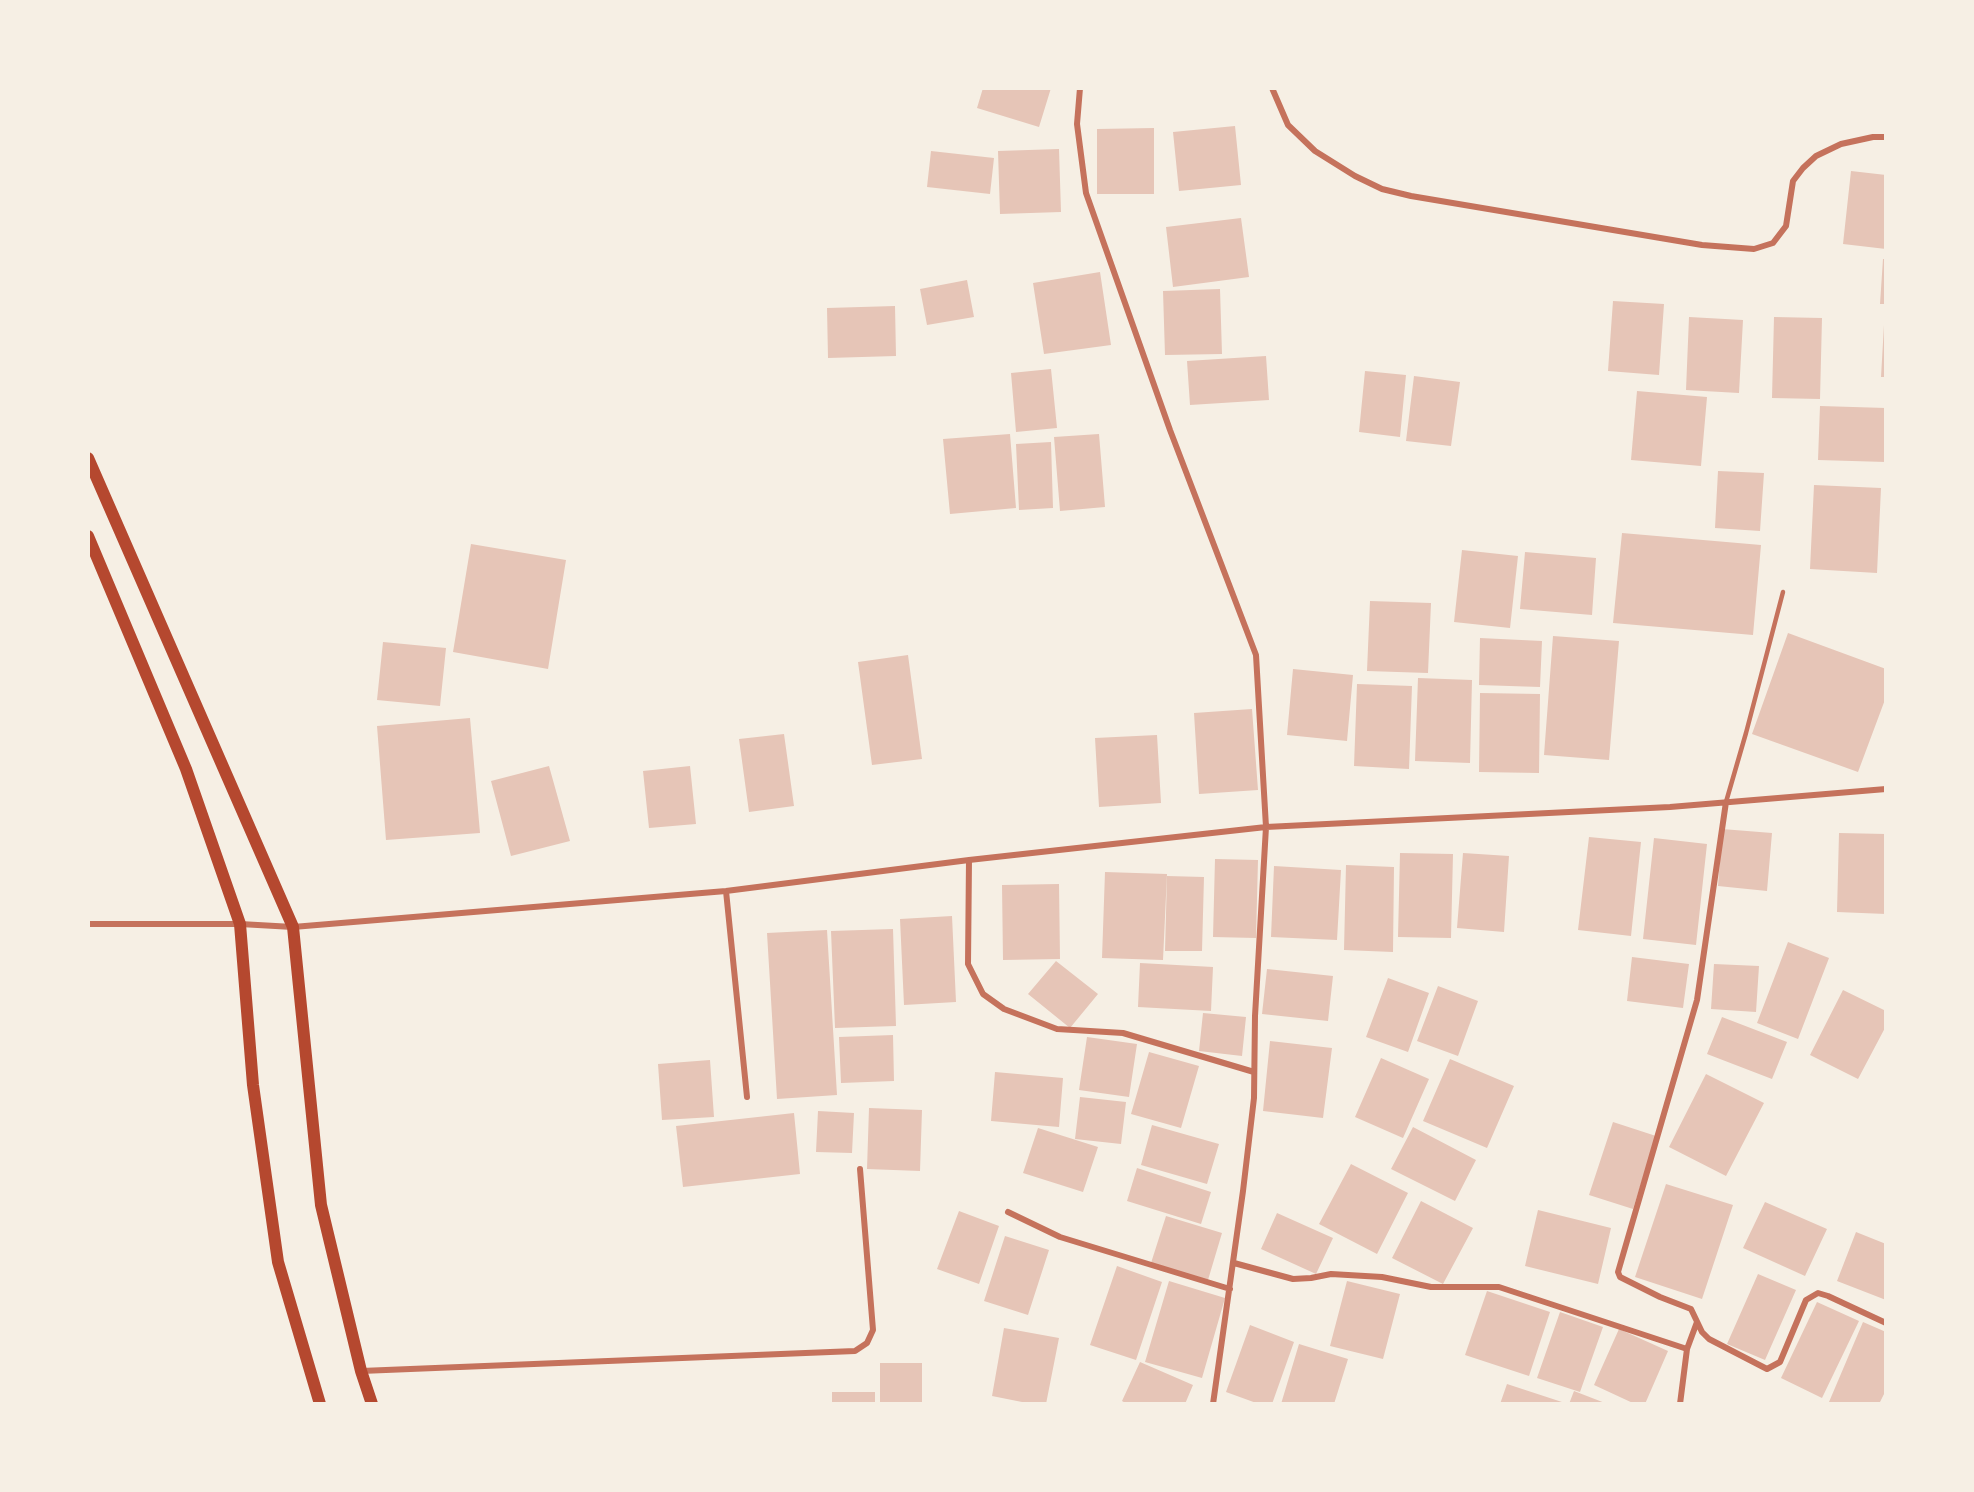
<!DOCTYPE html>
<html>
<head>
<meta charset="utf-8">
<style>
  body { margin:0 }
  #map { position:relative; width:1974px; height:1492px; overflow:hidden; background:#f6efe4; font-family:"Varela Round",sans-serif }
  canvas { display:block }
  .frame { position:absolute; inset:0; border:90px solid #f6efe4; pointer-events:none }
</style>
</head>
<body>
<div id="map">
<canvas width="1974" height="1492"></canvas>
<div class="frame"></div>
</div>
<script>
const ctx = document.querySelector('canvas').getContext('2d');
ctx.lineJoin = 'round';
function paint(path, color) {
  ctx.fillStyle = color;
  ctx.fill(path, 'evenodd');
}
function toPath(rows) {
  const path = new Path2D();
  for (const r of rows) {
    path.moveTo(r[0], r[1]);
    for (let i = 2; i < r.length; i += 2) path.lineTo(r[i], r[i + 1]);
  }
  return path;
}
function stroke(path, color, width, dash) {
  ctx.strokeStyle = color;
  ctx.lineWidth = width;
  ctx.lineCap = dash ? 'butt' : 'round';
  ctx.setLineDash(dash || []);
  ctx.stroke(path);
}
paint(toPath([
  [983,88,1051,88,1039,127,977,108],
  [1235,126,1241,185,1179,191,1173,132],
  [1154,128,1154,194,1097,194,1097,129],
  [1059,149,1061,212,1000,214,998,151],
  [931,151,994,158,990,194,927,187],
  [1851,171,1886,175,1886,249,1843,244],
  [1241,218,1249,277,1173,287,1166,227],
  [1883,259,1886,259,1886,304,1880,304],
  [1100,272,1111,345,1044,354,1033,283],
  [967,280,974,317,927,325,920,289],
  [1220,289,1222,354,1165,355,1163,291],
  [1613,301,1664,304,1659,375,1608,371],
  [895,306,896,356,828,358,827,308],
  [1689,317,1743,320,1739,393,1686,390],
  [1774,317,1822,318,1820,399,1772,398],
  [1884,325,1886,325,1886,377,1881,377],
  [1266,356,1269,400,1190,405,1187,361],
  [1051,369,1057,428,1016,432,1011,373],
  [1365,371,1406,375,1400,437,1359,432],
  [1414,376,1460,382,1451,446,1406,441],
  [1637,391,1707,397,1701,466,1631,460],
  [1820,406,1886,408,1886,462,1818,460],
  [1010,434,1016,508,950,514,943,439],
  [1099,434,1105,507,1060,511,1054,437],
  [1051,442,1053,508,1019,510,1016,444],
  [1718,471,1764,473,1760,531,1715,528],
  [1814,485,1881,488,1877,573,1810,569],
  [1622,533,1761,545,1753,635,1613,623],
  [471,544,566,560,548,669,453,652],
  [1462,550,1518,556,1510,628,1454,622],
  [1525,552,1596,558,1592,615,1520,609],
  [1370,601,1431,603,1428,673,1367,671],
  [1788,633,1886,669,1886,697,1858,772,1752,734],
  [1553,636,1619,641,1609,760,1544,755],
  [1480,638,1542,641,1540,687,1479,685],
  [383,642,446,648,440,706,377,700],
  [908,655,922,759,872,765,858,662],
  [1293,669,1353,675,1347,741,1287,735],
  [1418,678,1472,680,1470,763,1415,761],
  [1357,684,1412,686,1409,769,1354,766],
  [1480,693,1540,694,1539,773,1479,772],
  [1252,709,1258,790,1199,794,1194,713],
  [470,718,480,833,386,840,377,726],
  [784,734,794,806,749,812,739,739],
  [1157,735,1161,803,1099,807,1095,738],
  [549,766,570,841,511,856,491,781],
  [690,766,696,824,649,828,643,771],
  [1722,829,1772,833,1767,891,1718,886],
  [1839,833,1886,834,1886,914,1837,912],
  [1589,837,1641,842,1631,936,1578,930],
  [1654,838,1707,844,1696,945,1643,939],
  [1400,853,1453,854,1451,938,1398,937],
  [1463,853,1509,856,1504,932,1457,928],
  [1215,859,1258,860,1256,938,1213,937],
  [1346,865,1394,867,1393,952,1344,950],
  [1274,866,1341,870,1337,940,1271,937],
  [1105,872,1167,874,1163,960,1102,958],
  [1167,876,1204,877,1202,951,1165,951],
  [1059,884,1060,959,1003,960,1002,885],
  [952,916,956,1002,904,1005,900,919],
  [893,929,896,1026,835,1028,831,931],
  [827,930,837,1095,777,1099,767,933],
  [1788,942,1829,958,1798,1039,1757,1023],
  [1632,957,1689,964,1683,1008,1627,1001],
  [1056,961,1098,994,1070,1028,1028,994],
  [1140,963,1213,967,1211,1011,1138,1007],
  [1714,964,1759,966,1756,1012,1711,1009],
  [1267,969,1333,976,1328,1021,1262,1014],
  [1388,978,1429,993,1408,1052,1366,1037],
  [1438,986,1478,1001,1458,1056,1417,1041],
  [1843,990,1886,1011,1886,1026,1858,1079,1810,1055],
  [1203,1013,1246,1017,1242,1056,1199,1051],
  [1722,1017,1787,1042,1772,1079,1707,1054],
  [893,1035,894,1081,841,1083,839,1037],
  [1087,1037,1137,1044,1129,1097,1079,1090],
  [1270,1041,1332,1048,1323,1118,1263,1111],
  [1149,1052,1199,1066,1181,1128,1131,1114],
  [1381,1058,1429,1079,1403,1138,1355,1117],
  [1450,1059,1514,1086,1487,1148,1423,1121],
  [710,1060,714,1117,662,1120,658,1064],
  [995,1072,1063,1078,1059,1127,991,1121],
  [1706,1074,1764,1103,1726,1176,1669,1147],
  [1080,1097,1126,1102,1121,1144,1075,1139],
  [869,1108,922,1110,920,1171,867,1169],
  [818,1111,854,1113,852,1153,816,1152],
  [794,1113,800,1174,683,1187,676,1126],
  [1613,1122,1656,1136,1633,1209,1589,1195],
  [1152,1125,1219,1144,1207,1184,1141,1165],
  [1413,1127,1476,1160,1455,1201,1391,1169],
  [1038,1128,1098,1147,1083,1192,1023,1173],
  [1351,1164,1408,1193,1377,1254,1319,1224],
  [1137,1168,1211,1192,1201,1224,1127,1201],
  [1666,1184,1733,1205,1702,1299,1635,1277],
  [1421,1201,1473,1228,1443,1284,1392,1258],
  [1765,1202,1827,1229,1805,1276,1743,1248],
  [1538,1210,1611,1228,1598,1284,1525,1266],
  [959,1211,999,1226,979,1284,937,1269],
  [1277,1213,1333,1238,1316,1274,1261,1249],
  [1166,1216,1222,1233,1208,1280,1151,1263],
  [1856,1232,1886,1244,1886,1300,1837,1281],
  [1005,1236,1049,1250,1028,1315,984,1301],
  [1117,1266,1162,1282,1136,1360,1090,1345],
  [1758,1274,1796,1290,1765,1360,1727,1344],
  [1169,1281,1225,1298,1202,1378,1145,1362],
  [1347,1281,1400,1294,1383,1359,1330,1346],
  [1487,1291,1550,1312,1529,1376,1465,1355],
  [1817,1302,1859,1321,1822,1398,1781,1378],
  [1560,1312,1603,1327,1580,1392,1537,1378],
  [1863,1322,1886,1332,1886,1390,1879,1404,1832,1404,1829,1402],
  [1250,1325,1294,1342,1272,1404,1259,1404,1226,1392],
  [1004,1328,1059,1338,1046,1404,1032,1404,992,1396],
  [1619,1329,1668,1351,1645,1404,1635,1404,1594,1385],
  [1299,1344,1348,1359,1334,1404,1281,1404],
  [1140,1362,1193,1385,1185,1404,1127,1404,1122,1401],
  [880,1363,922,1363,922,1404,880,1404],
  [1507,1384,1565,1403,1565,1404,1500,1404],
  [1574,1391,1605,1403,1605,1404,1569,1404],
  [832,1392,875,1392,875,1404,832,1404]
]), '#e6c5b7');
stroke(toPath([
  [1726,802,1746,733,1783,592]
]), '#c5725c', 4.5);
stroke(toPath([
  [1080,88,1077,124,1086,193,1170,430,1256,655,1266,827,1255,1016,1254,1098,1243,1191,1213,1404],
  [1272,88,1288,125,1315,151,1355,176,1382,189,1411,196,1702,245,1754,249,1773,243,1786,226,1793,181,1803,168,1816,156,1841,144,1873,137,1886,137],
  [1726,802,1697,1000,1618,1272,1620,1277,1660,1297,1691,1309,1702,1332,1709,1339,1767,1369,1780,1362,1806,1300,1818,1293,1828,1296,1886,1323],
  [969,860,968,964,983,994,1004,1009,1057,1029,1123,1033,1254,1072],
  [726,891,747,1097],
  [88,924,240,924,293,927,726,891,969,860,1266,827,1670,807,1886,789],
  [1008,1212,1060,1237,1230,1289],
  [1234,1263,1293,1279,1311,1278,1331,1274,1382,1277,1431,1287,1499,1287,1687,1349],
  [361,1371,855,1351,867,1343,873,1330,860,1169],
  [1680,1404,1687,1349,1697,1322]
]), '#c5725c', 6);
stroke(toPath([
  [88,458,293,927,321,1205,361,1371,372,1404],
  [88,536,186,769,240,924,253,1085,278,1262,320,1404]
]), '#b5482f', 12);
</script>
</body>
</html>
